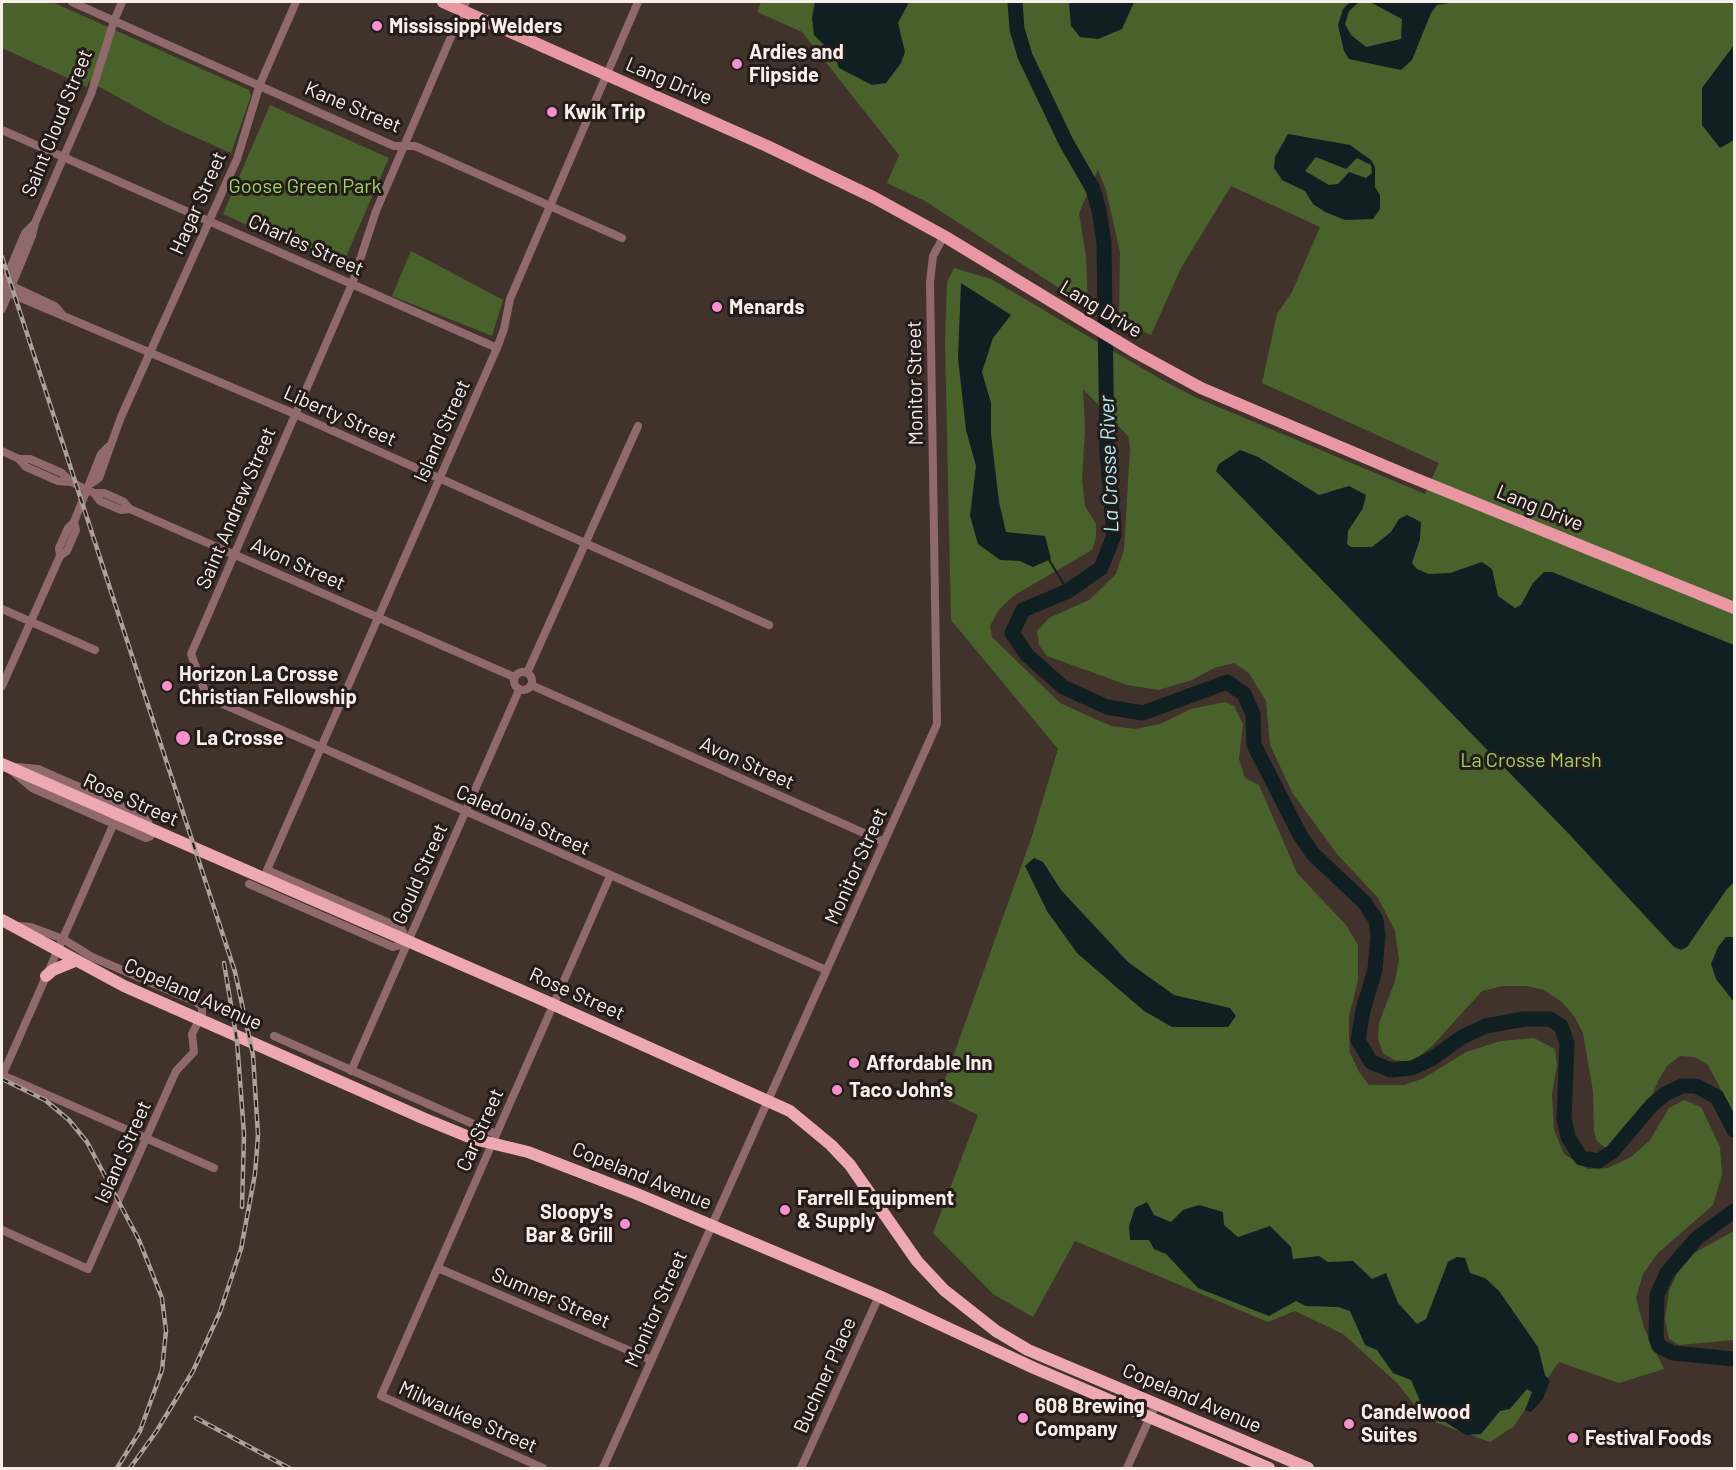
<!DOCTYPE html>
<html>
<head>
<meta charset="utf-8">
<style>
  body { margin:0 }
  #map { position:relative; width:1736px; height:1470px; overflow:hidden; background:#42322c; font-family:Barlow,sans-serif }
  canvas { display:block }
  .frame { position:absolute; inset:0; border:3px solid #f8ede9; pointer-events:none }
</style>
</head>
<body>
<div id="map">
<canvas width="1736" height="1470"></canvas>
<div class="frame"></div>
</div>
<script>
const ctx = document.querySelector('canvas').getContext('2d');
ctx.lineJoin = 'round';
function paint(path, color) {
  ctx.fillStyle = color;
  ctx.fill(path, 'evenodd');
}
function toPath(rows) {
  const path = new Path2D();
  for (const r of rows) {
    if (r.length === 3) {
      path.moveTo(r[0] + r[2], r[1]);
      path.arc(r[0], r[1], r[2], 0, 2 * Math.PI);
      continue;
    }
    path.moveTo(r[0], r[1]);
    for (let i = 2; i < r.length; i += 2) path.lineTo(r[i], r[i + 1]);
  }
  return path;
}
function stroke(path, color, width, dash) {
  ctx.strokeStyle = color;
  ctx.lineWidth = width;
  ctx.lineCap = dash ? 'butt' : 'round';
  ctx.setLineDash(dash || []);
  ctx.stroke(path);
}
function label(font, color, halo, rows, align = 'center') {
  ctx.font = font + ' Barlow,sans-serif';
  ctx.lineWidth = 6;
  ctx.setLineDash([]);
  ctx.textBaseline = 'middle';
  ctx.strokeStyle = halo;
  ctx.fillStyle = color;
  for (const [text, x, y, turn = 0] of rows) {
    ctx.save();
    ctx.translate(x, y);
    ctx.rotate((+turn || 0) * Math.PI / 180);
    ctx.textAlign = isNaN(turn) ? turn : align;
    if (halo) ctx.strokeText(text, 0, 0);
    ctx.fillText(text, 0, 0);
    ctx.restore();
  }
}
paint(toPath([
  [2,2,52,2,249,90,251,96,231,153,168,125,89,81,87,87,2,48],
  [761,2,1734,2,1734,1115,1708,1065,1695,1057,1680,1056,1667,1066,1658,1081,1647,1107,1612,1147,1604,1147,1596,1140,1594,1130,1593,1091,1583,1033,1574,1016,1562,1002,1544,990,1527,986,1503,986,1482,991,1432,1046,1412,1062,1394,1060,1383,1053,1378,1039,1379,1023,1395,981,1399,960,1395,931,1378,898,1337,854,1293,794,1270,745,1266,701,1249,673,1234,663,1214,668,1192,680,1159,690,1127,685,1047,656,1039,645,1037,631,1049,618,1089,600,1116,574,1124,550,1130,448,1128,436,1083,389,1085,430,1082,479,1085,506,1096,524,1096,538,1092,550,1013,596,998,611,990,626,992,637,1060,703,1111,726,1135,729,1160,724,1191,709,1225,702,1234,706,1243,724,1239,759,1245,778,1259,785,1297,873,1346,925,1358,945,1358,980,1349,1017,1349,1036,1350,1053,1359,1072,1369,1085,1404,1085,1424,1078,1466,1052,1501,1041,1534,1038,1555,1049,1557,1065,1552,1094,1554,1130,1564,1154,1588,1169,1608,1168,1631,1157,1650,1140,1669,1108,1684,1100,1701,1107,1720,1147,1722,1175,1713,1205,1658,1253,1643,1274,1636,1298,1644,1328,1664,1369,1619,1383,1559,1362,1513,1427,1490,1442,1426,1419,1397,1383,1343,1334,1295,1311,1268,1322,1075,1241,1033,1317,993,1294,933,1233,978,1115,939,1096,1032,836,1058,749,951,620,945,342,947,282,954,268,991,279,1162,380,1197,398,1425,494,1439,463,1262,383,1277,314,1292,292,1320,227,1231,186,1181,268,1151,335,1119,320,1120,252,1106,190,1098,170,1079,213,1086,257,1088,307,925,201,887,183,899,155,802,32,757,12],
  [270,105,389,158,341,268,223,214],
  [411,251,503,300,492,336,392,296],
  [1734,1231,1734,1340,1679,1345,1669,1339,1665,1320,1669,1291,1677,1273,1694,1253]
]), '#49622c');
paint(toPath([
  [815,2,909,2,898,23,905,52,901,63,886,83,872,85,839,68,835,56,814,35,812,18],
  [1069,2,1134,2,1122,29,1098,39,1080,37,1071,26],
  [1350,2,1359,2,1349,11,1345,24,1351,35,1366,47,1401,39,1402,19,1370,2,1455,2,1437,5,1431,13,1412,60,1401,70,1349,59,1344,51,1338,25,1343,9],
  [1734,45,1734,140,1720,148,1702,125,1702,88],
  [1288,134,1350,145,1371,160,1375,167,1375,187,1380,195,1380,209,1373,219,1345,220,1325,212,1313,204,1305,191,1282,180,1274,168,1275,157],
  [1316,157,1346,169,1357,158,1371,165,1372,173,1366,178,1349,172,1338,184,1329,185,1305,171],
  [961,283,1011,315,993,338,982,372,991,403,991,434,999,502,1006,532,1045,536,1051,559,1033,567,1020,561,1000,560,978,544,970,516,976,466,966,430,958,358],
  [1240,450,1258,457,1319,495,1349,486,1366,495,1363,508,1348,531,1347,544,1351,547,1372,547,1391,532,1399,519,1407,515,1421,522,1420,539,1412,563,1417,569,1429,574,1450,573,1482,562,1492,569,1498,596,1515,608,1521,605,1533,583,1544,572,1552,572,1734,645,1734,882,1727,889,1687,947,1681,950,1674,947,1568,833,1216,471,1219,464],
  [1034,858,1043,862,1061,890,1128,962,1174,995,1230,1008,1236,1016,1228,1027,1172,1027,1144,1011,1077,953,1047,911,1025,866],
  [1726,937,1734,937,1734,1002,1716,979,1711,964,1718,947],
  [1147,1202,1154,1215,1171,1222,1183,1210,1199,1205,1223,1212,1224,1225,1238,1237,1270,1226,1291,1247,1293,1259,1319,1256,1328,1262,1353,1261,1372,1279,1386,1273,1398,1303,1417,1324,1426,1319,1448,1262,1457,1257,1465,1258,1470,1273,1485,1278,1499,1291,1538,1347,1545,1375,1550,1381,1543,1399,1531,1412,1525,1410,1532,1392,1527,1389,1510,1409,1500,1411,1481,1434,1466,1435,1423,1408,1411,1380,1393,1373,1377,1350,1365,1345,1350,1311,1338,1307,1306,1306,1296,1301,1269,1316,1198,1288,1166,1254,1154,1249,1149,1240,1130,1240,1129,1226,1135,1208]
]), '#0f1f22');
stroke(toPath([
  [1048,558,1068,591]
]), '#0f1f22', 2);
stroke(toPath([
  [1015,2,1017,29,1025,56,1066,142,1093,189,1099,210,1104,243,1107,451,1114,535,1101,568,1068,591,1023,610,1012,633,1027,655,1063,687,1107,707,1143,713,1227,682,1244,694,1253,714,1254,745,1300,835,1313,854,1364,902,1376,920,1378,935,1375,970,1363,1010,1358,1040,1371,1062,1391,1070,1412,1068,1433,1058,1462,1037,1486,1026,1524,1019,1550,1019,1561,1026,1567,1043,1564,1119,1568,1137,1581,1158,1598,1161,1612,1152,1652,1105,1665,1094,1682,1086,1696,1086,1717,1097,1734,1130],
  [1734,1211,1697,1238,1667,1273,1657,1295,1656,1338,1659,1346,1673,1353,1734,1359]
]), '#0f1f22', 15);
stroke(toPath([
  [72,2,394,146,415,146,622,238],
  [466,2,376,211,352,284,191,654,207,697,826,970],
  [2,130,497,348],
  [8,284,55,306,61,313],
  [2,288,25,233,34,224],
  [2,290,295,414,769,625],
  [2,309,32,236,35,223,91,94,114,21,122,2],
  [2,451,19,459,26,467,58,481,71,482],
  [19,459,30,459,62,473,71,482,94,493,104,493,124,502,130,509,514,677],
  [92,483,99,478,121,417,237,159,260,84,296,2],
  [94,493,100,501,121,510,130,509],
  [60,556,59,548,68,528,74,522,101,454,108,447],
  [2,609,95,650],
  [523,681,9],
  [527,673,638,426],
  [531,685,884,842],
  [2,686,60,556,67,551,76,530,74,522],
  [6,766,38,769,143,815,148,821,151,836,146,838,32,788,6,766],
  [249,884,393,947,408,943,401,928,267,870,497,348,504,329,510,299,638,2],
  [274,1036,496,1134],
  [351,1071,519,690],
  [2,1075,214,1168],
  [2,1076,114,823],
  [2,1230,88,1269,176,1071,194,1052,192,1034,202,1014,202,1007,196,1002,92,957,63,939,31,927,19,926],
  [438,1268,651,1360],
  [543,1468,381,1396,610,876],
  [603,1468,937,724,930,282,933,256,944,236],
  [801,1468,879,1296],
  [1127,1468,1156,1404]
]), '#90696d', 8);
stroke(toPath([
  [443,2,767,146,873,197,944,236,1135,352,1201,388,1404,474,1734,608]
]), '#e998a3', 12);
stroke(toPath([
  [2,764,543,1000,790,1111,831,1145,850,1165,917,1261,944,1290,996,1331,1028,1350,1308,1468],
  [2,920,124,986,425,1119,474,1139,528,1152,637,1194,879,1296,1034,1368,1269,1468],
  [46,976,53,970,75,961]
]), '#eea8b1', 12);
const rail = toPath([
  [2,257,235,972,253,1055,258,1135,255,1174,241,1249,220,1312,193,1371,156,1432,130,1468],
  [224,963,237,1041,244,1134,242,1207],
  [2,1079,45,1100,69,1120,87,1142,139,1240,162,1298,166,1331,162,1370,140,1431,117,1468],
  [196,1418,289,1468]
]);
stroke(rail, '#ad9f9b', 4.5);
stroke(rail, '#231c19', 2, [7]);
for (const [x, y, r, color] of [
  [377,26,6,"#f690cf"],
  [737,64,6,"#f690cf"],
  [552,112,6,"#f690cf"],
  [717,307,6,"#f690cf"],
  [167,686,6,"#f690cf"],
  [183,738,8,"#f690cf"],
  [854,1063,6,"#f690cf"],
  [837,1090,6,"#f690cf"],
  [785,1210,6,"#f690cf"],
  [625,1224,6,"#f690cf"],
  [1023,1418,6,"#f690cf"],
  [1349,1424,6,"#f690cf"],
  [1573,1438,6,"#f690cf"]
]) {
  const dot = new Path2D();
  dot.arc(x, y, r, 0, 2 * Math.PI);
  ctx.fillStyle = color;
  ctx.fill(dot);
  stroke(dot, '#231c19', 2);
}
label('bold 20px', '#f8ede9', '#231c19', [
  ["Mississippi Welders",389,26],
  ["Ardies and",749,52],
  ["Flipside",749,75],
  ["Kwik Trip",564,112],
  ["Menards",729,307],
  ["Horizon La Crosse",179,674],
  ["Christian Fellowship",179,697],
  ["La Crosse",196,738],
  ["Affordable Inn",866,1063],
  ["Taco John's",849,1090],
  ["Farrell Equipment",797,1198],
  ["& Supply",797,1221],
  ["Sloopy's",613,1212,"right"],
  ["Bar & Grill",613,1235,"right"],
  ["608 Brewing",1035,1406],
  ["Company",1035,1429],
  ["Candelwood",1361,1412],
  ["Suites",1361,1435],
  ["Festival Foods",1585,1438]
], 'left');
label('20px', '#f8ede9', '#231c19', [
  ["Lang Drive",669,81,23],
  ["Kane Street",353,107,23],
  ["Saint Cloud Street",57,123,-68],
  ["Hagar Street",198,203,-66],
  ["Charles Street",306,245,24],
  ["Lang Drive",1101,309,31],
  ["Monitor Street",915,383,-91],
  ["Liberty Street",340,416,24],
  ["Island Street",442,431,-66],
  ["Saint Andrew Street",236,508,-67],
  ["Lang Drive",1540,508,22],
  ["Avon Street",298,564,24],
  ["Avon Street",747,763,24],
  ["Rose Street",131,800,24],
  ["Caledonia Street",523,820,24],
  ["Monitor Street",856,866,-66],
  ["Gould Street",420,874,-66],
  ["Copeland Avenue",193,994,24],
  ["Rose Street",577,994,24],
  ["Car Street",480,1130,-66],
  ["Island Street",123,1152,-66],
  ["Copeland Avenue",642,1176,22],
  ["Sumner Street",551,1298,23],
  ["Monitor Street",656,1309,-66],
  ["Buchner Place",825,1375,-66],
  ["Copeland Avenue",1192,1398,23],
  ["Milwaukee Street",468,1417,24]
]);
label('20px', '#a2d269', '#231c19', [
  ["Goose Green Park",305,186],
  ["La Crosse Marsh",1531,760]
]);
label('italic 21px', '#b5ebf7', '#231c19', [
  ["La Crosse River",1109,464,-92]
]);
</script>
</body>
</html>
